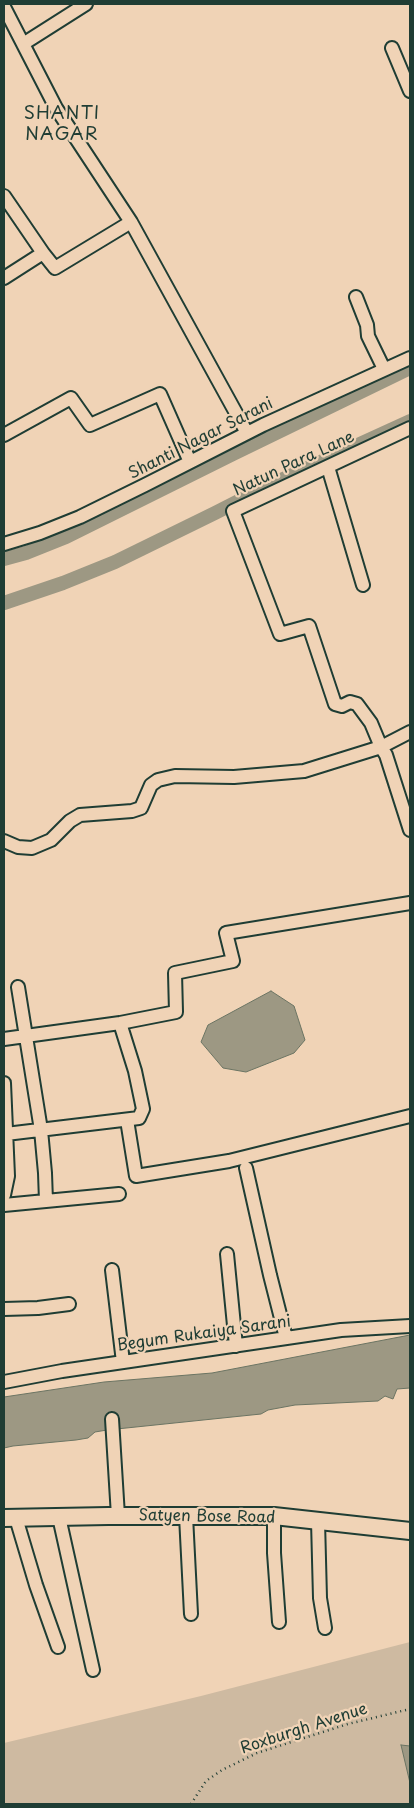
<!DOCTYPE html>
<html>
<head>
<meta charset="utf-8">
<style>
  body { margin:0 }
  #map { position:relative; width:414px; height:1808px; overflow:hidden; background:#f0d3b6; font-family:"Playpen Sans",sans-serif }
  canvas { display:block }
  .frame { position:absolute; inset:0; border:5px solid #1f3d34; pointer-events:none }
</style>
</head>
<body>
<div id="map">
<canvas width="414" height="1808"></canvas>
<div class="frame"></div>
</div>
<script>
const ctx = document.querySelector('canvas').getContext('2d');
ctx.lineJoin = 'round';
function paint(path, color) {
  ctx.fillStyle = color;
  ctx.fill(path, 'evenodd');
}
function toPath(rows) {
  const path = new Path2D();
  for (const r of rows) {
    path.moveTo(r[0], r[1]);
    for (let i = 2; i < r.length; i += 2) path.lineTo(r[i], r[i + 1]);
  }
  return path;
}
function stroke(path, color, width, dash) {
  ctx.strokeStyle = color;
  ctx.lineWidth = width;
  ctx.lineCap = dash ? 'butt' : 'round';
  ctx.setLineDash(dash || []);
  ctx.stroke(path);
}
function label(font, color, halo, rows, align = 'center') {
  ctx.font = font + ' "Playpen Sans",sans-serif';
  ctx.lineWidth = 4.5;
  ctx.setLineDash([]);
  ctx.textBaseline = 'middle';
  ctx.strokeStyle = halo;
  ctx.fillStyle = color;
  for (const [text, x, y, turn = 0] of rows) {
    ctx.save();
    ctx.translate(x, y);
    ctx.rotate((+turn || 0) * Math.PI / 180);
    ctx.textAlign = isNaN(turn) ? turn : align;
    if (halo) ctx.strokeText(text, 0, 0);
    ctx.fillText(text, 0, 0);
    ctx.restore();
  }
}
paint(toPath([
  [410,1642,410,1804,4,1804,4,1743,201,1696]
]), '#cebaa1');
const water = toPath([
  [271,991,294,1006,305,1040,294,1053,246,1072,223,1068,201,1042,208,1025,271,991],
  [410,1335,410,1388,397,1389,393,1399,385,1396,378,1401,295,1405,268,1410,261,1414,107,1430,95,1432,88,1438,76,1440,13,1446,4,1448,4,1397,104,1382,212,1373,410,1335],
  [401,1745,410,1746,410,1783,401,1745]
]);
paint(water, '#9d9883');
stroke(water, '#6b7463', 1);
stroke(toPath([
  [4,559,26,553,66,537,233,454,410,368],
  [4,603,63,583,115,562,215,513,272,484,410,421]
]), '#9d9883', 14);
const minor = toPath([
  [4,7,56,108,131,222],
  [23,44,86,4],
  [392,48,410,91],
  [4,196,43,253],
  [4,278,43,253,55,268,131,222,247,433],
  [356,297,367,325,368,336,384,369],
  [410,428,233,511,280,634,309,626,335,704,342,706,350,702,357,704,371,723,381,747,410,732],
  [4,435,71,398,90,425,160,394,190,462],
  [328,467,363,585],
  [4,544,40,533,80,517,145,485,263,425,410,358],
  [4,841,18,847,32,848,51,840,70,821,80,815,132,811,141,808,151,785,158,780,175,776,234,777,304,771,381,747,386,755,410,830],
  [18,987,41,1130,45,1173,46,1201],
  [4,1039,120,1023,176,1012,175,973,233,961,226,933,410,903],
  [4,1083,8,1176,4,1195],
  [127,1120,136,1176,229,1161,410,1116],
  [6,1134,139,1118,143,1109,135,1071,120,1023],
  [246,1168,270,1275,286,1338],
  [4,1205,119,1194],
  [227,1254,236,1346],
  [112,1270,123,1362],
  [4,1309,38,1308,69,1304],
  [4,1382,62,1371,341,1330,410,1326],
  [112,1419,118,1516],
  [186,1516,191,1614],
  [274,1516,274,1553,279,1622],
  [59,1517,93,1670],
  [16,1518,36,1585,58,1647],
  [318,1521,320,1598,325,1628]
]);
const major = toPath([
  [4,1518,108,1516,274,1516,410,1531]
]);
stroke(minor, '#1f3d34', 16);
stroke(major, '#1f3d34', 20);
stroke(toPath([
  [191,1804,206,1781,222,1770,257,1753,348,1724,410,1709]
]), '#1f3d34', 2.5, [1, 4]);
stroke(minor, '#f0d3b6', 12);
stroke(major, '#f0d3b6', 16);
label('16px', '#1f3d34', '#f0d3b6', [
  ["Shanti Nagar Sarani",201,439,-27],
  ["Natun Para Lane",294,464,-25],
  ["Begum Rukaiya Sarani",204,1334,-8],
  ["Satyen Bose Road",207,1517,1],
  ["Roxburgh Avenue",304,1729,-18]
]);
ctx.letterSpacing = '1px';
label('18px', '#1f3d34', '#f0d3b6', [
  ["SHANTI",62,114],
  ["NAGAR",62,135]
]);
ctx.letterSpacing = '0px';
</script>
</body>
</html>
